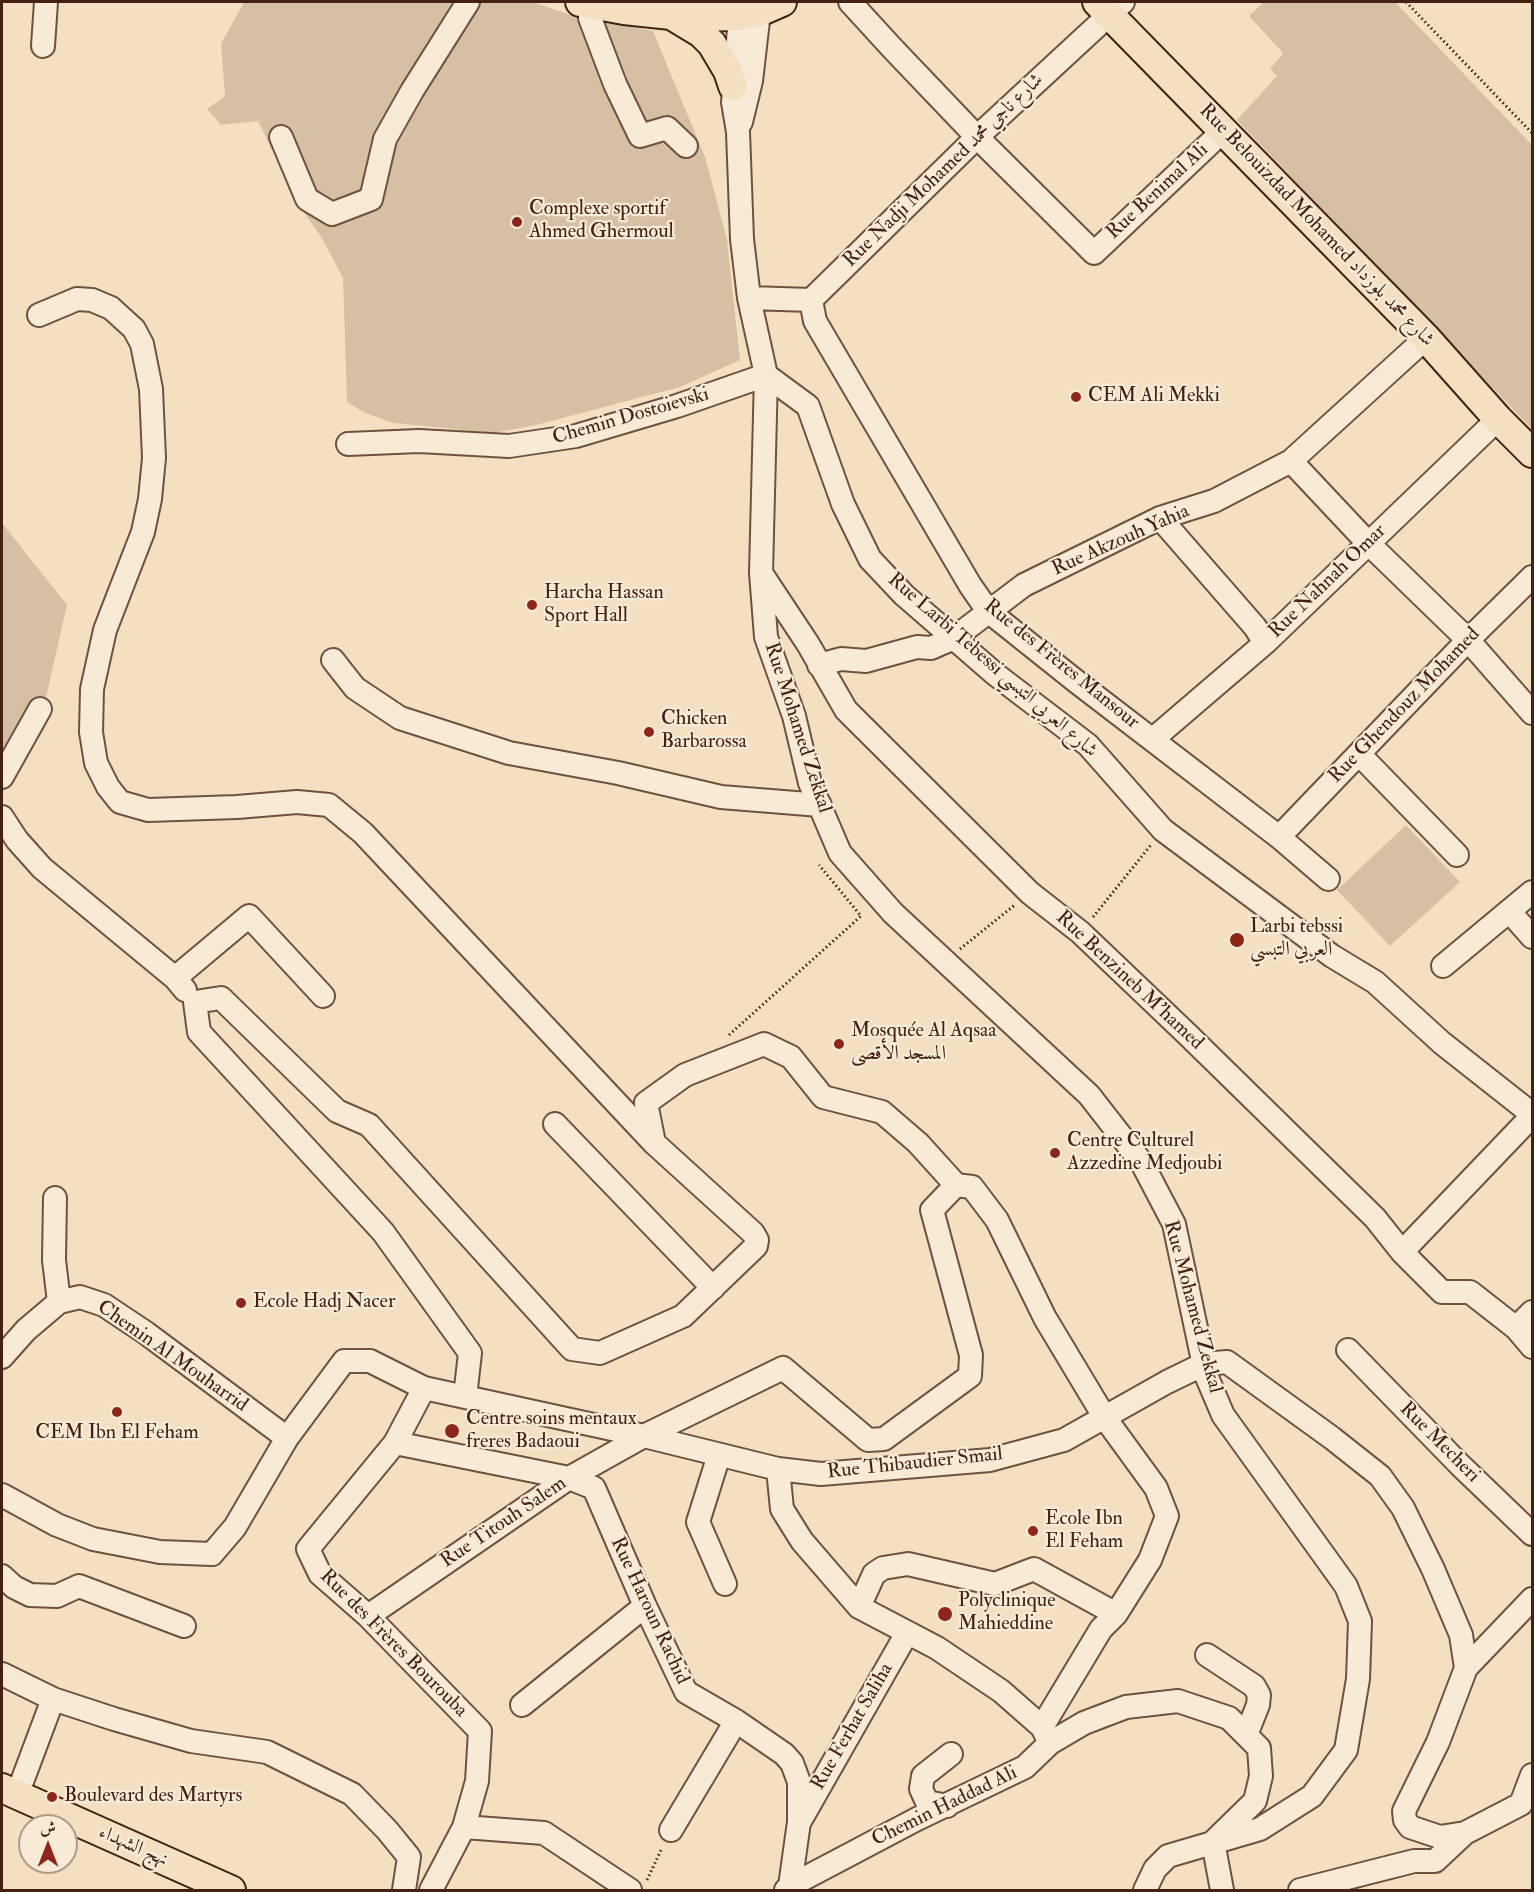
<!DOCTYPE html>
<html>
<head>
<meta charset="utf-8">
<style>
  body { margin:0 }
  #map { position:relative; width:1534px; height:1892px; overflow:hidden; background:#f3e0c1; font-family:"IM FELL Double Pica",Amiri,serif }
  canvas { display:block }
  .frame { position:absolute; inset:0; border:3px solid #452114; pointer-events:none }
  .north { position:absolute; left:18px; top:1814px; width:60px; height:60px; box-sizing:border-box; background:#f7ebd7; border:2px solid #b09a89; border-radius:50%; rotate:0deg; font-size:16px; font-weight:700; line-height:24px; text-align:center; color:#452114 }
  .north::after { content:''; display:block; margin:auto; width:21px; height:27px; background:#8f2418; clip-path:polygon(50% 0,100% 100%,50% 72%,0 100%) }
</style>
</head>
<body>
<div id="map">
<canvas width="1534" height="1892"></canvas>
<div class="frame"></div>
<div class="north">ش</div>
</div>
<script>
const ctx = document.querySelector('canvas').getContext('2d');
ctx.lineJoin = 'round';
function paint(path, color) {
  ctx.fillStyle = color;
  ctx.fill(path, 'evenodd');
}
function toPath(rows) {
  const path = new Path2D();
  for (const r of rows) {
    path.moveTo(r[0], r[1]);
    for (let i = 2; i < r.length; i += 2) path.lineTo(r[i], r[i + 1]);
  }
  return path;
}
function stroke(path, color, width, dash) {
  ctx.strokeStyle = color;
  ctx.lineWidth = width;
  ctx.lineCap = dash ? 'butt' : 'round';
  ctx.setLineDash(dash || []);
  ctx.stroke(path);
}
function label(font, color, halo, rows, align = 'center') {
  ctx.font = font + ' "IM FELL Double Pica",Amiri,serif';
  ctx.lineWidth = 4.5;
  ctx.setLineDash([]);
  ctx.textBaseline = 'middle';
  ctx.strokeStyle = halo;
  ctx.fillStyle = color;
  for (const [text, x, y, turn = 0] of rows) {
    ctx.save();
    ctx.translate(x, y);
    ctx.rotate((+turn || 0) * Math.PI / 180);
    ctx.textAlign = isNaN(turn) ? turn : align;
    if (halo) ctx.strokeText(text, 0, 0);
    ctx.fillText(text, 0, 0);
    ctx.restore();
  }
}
paint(toPath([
  [244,2,532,2,574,16,653,31,705,157,727,240,740,360,680,387,536,425,493,433,394,423,365,413,347,402,343,278,322,238,300,207,258,121,221,125,207,109,225,96,221,44],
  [1264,2,1395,2,1532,145,1532,429,1237,120,1277,76,1270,69,1283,53,1249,16],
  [2,523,67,605,40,724,2,781],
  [1406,825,1460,882,1390,946,1337,890]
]), '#d5c0a4');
const minor = toPath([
  [850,2,893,49,977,137,1094,253,1223,131],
  [590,4,590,18,615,84,640,136,667,128,686,146],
  [740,16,733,102,738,132,742,239,749,298,766,375,761,573,766,637,794,716,810,783,840,853,893,913,1089,1095,1142,1163,1174,1224,1206,1375,1223,1415,1346,1586,1360,1621,1358,1679,1346,1750,1312,1796,1260,1829,1168,1856,1155,1869,1145,1890],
  [43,46,46,2],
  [741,122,751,81,759,12],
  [281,137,307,199,332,214,371,199,385,139,412,91,468,2],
  [749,298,811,300,977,137,1123,2],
  [811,300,815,321,970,585,988,611,1077,682,1279,837,1328,879],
  [39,315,77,299,92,300,111,308,134,329,142,344,151,389,154,458,150,499,143,532,105,630,92,689,91,732,96,763,108,787,120,802,148,810,237,807,297,802,329,805,363,833,654,1143],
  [348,444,419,441,509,446,576,436,677,406,766,375,808,406,843,504,870,559,904,595,995,674,1088,745,1163,830,1332,956,1375,982,1442,1043,1532,1114],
  [1291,461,1368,543,1468,640,1532,713],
  [1160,518,1255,627,1265,643],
  [763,576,808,644,846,710,1030,893,1080,932,1187,1034,1375,1218,1402,1252,1442,1292,1470,1292,1516,1328,1532,1347],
  [333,660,355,688,400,718,509,753,618,773,721,797,820,805],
  [819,665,841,659,866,661,917,647,931,648,954,638,1024,585,1160,518,1214,501,1291,461,1426,338],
  [1153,739,1265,643,1498,419],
  [1359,754,1457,855],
  [2,777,40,709],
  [2,817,17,840,42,868,175,978],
  [1279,837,1468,640,1532,577],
  [1509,911,1532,937],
  [1443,966,1532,892],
  [185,990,175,978,249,916,323,996],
  [555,1124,713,1288],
  [55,1198,54,1260,59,1302],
  [1402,1252,1532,1116],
  [1516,1328,1532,1312],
  [1348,1350,1460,1465,1532,1534],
  [2,1357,26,1330,59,1302,80,1297,104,1305,146,1333,287,1438],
  [424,1388,395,1443,308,1549,320,1574,368,1616,480,1731,477,1781,464,1827,431,1890],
  [465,1397,470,1353,383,1232,199,1032,195,1002,221,998,337,1111,369,1125,572,1349,600,1353,683,1316,756,1246,757,1240,753,1233,654,1143,646,1103,685,1075,764,1044,791,1057,823,1097,882,1112,918,1143,956,1185],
  [395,1443,569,1478,594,1488,645,1606,686,1692,736,1721,784,1754,792,1763,799,1782,799,1822,790,1886],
  [719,1455,698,1522,725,1584],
  [778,1469,782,1509,802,1541,859,1607,937,1648,1001,1691,1042,1727,1048,1739],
  [2,1495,57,1525,93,1539,160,1552,212,1554,235,1527,287,1438,344,1361,370,1361,424,1388,644,1436,783,1368,868,1440,884,1439,970,1376,971,1355,932,1210,956,1185,972,1187,997,1220,1045,1318,1105,1418,1156,1488,1167,1516,1150,1560,1116,1614,1101,1629,1042,1727],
  [2,1576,14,1587,30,1595,57,1596,79,1586,184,1626],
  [859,1607,874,1574,883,1568,908,1564,995,1584,1034,1569,1116,1614],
  [368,1616,569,1478,644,1436,778,1469,821,1474,990,1460,1064,1440,1167,1382,1204,1364,1227,1362,1332,1438,1380,1476,1403,1508,1433,1569,1461,1635,1466,1668,1438,1742,1404,1811,1405,1820,1410,1827,1440,1837,1465,1833],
  [1207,1655,1254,1686,1259,1695,1258,1705,1246,1735],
  [1466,1668,1532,1599],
  [2,1674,53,1699,114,1719,191,1741,267,1752,352,1794,387,1830,409,1857,404,1890],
  [522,1705,645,1606],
  [17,1795,53,1699],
  [947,1806,927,1802,921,1789,923,1776,951,1754],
  [800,1821,907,1633],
  [464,1827,544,1833,630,1890],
  [671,1830,736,1721],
  [786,1890,790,1886,917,1819,1025,1767,1050,1743,1084,1723,1126,1707,1178,1701,1229,1718,1259,1748,1261,1776,1255,1801,1213,1842,1222,1890],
  [1300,1890,1414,1861,1435,1861,1465,1833,1521,1804,1532,1775]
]);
const major = toPath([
  [580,2,624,10,690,17,740,16,759,12,782,2],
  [1097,2,1426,338,1498,419,1532,453],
  [673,16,701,33,712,44,728,71,733,86],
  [2,1788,231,1890]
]);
stroke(minor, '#70513f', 26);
stroke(major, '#452114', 32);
stroke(toPath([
  [1406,2,1532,133],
  [1093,917,1151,845],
  [960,949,1016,904],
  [729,1035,861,916,819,865],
  [647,1880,662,1848]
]), '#452114', 3, [1.5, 3]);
stroke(minor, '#f7ebd7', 22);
stroke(major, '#f3e0c1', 28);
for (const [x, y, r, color] of [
  [517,222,6,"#8f2418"],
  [1076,397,6,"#8f2418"],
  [532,605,6,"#8f2418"],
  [649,732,6,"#8f2418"],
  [1237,940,8,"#8f2418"],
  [839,1044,6,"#8f2418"],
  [1055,1153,6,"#8f2418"],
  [241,1303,6,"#8f2418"],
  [117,1412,6,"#8f2418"],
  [452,1431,8,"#8f2418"],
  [1033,1531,6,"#8f2418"],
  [945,1614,8,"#8f2418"],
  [52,1797,6,"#8f2418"]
]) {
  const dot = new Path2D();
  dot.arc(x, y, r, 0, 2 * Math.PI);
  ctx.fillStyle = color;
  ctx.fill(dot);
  stroke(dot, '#f7ebd7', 2);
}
label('20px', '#452114', '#f7ebd7', [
  ["Rue Nadji Mohamed شارع ناجي محمد",944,171,-44],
  ["Rue Benimal Ali",1158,192,-43],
  ["Rue Belouizdad Mohamed شارع محمد بلوزداد",1316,226,46],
  ["Chemin Dostoievski",631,417,-16],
  ["Rue Akzouh Yahia",1121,541,-24],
  ["Rue Nahnah Omar",1328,582,-44],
  ["Rue des Frères Mansour",1061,665,39],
  ["Rue Larbi Tebessi شارع العربي التبسي",992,666,41],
  ["Rue Ghendouz Mohamed",1405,706,-46],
  ["Rue Mohamed Zekkal",797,728,72],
  ["Rue Benzineb M'hamed",1129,981,43],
  ["Rue Mohamed Zekkal",1192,1307,75],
  ["Chemin Al Mouharrid",172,1357,35],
  ["Rue Mecheri",1439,1443,45],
  ["Rue Thibaudier Smail",915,1464,-6],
  ["Rue Titouh Salem",504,1523,-34],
  ["Rue Haroun Rachid",649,1611,65],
  ["Rue des Frères Bourouba",393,1644,45],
  ["Rue Ferhat Saliha",853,1727,-60],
  ["Chemin Haddad Ali",945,1807,-26],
  ["نهج الشهداء",133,1847,24]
]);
label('20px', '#452114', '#f7ebd7', [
  ["Complexe sportif",529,210],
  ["Ahmed Ghermoul",529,233],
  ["CEM Ali Mekki",1088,397],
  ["Harcha Hassan",544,594],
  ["Sport Hall",544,617],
  ["Chicken",661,720],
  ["Barbarossa",661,743],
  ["Larbi tebssi",1250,928],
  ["العربي التبسي",1250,951],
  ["Mosquée Al Aqsaa",851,1032],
  ["المسجد الأقصى",851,1055],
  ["Centre Culturel",1067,1142],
  ["Azzedine Medjoubi",1067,1165],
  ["Ecole Hadj Nacer",253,1303],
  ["Centre soins mentaux",466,1420],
  ["freres Badaoui",466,1443],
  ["CEM Ibn El Feham",117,1434,"center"],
  ["Ecole Ibn",1045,1520],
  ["El Feham",1045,1543],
  ["Polyclinique",958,1602],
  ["Mahieddine",958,1625],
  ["Boulevard des Martyrs",64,1797]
], 'left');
</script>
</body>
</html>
